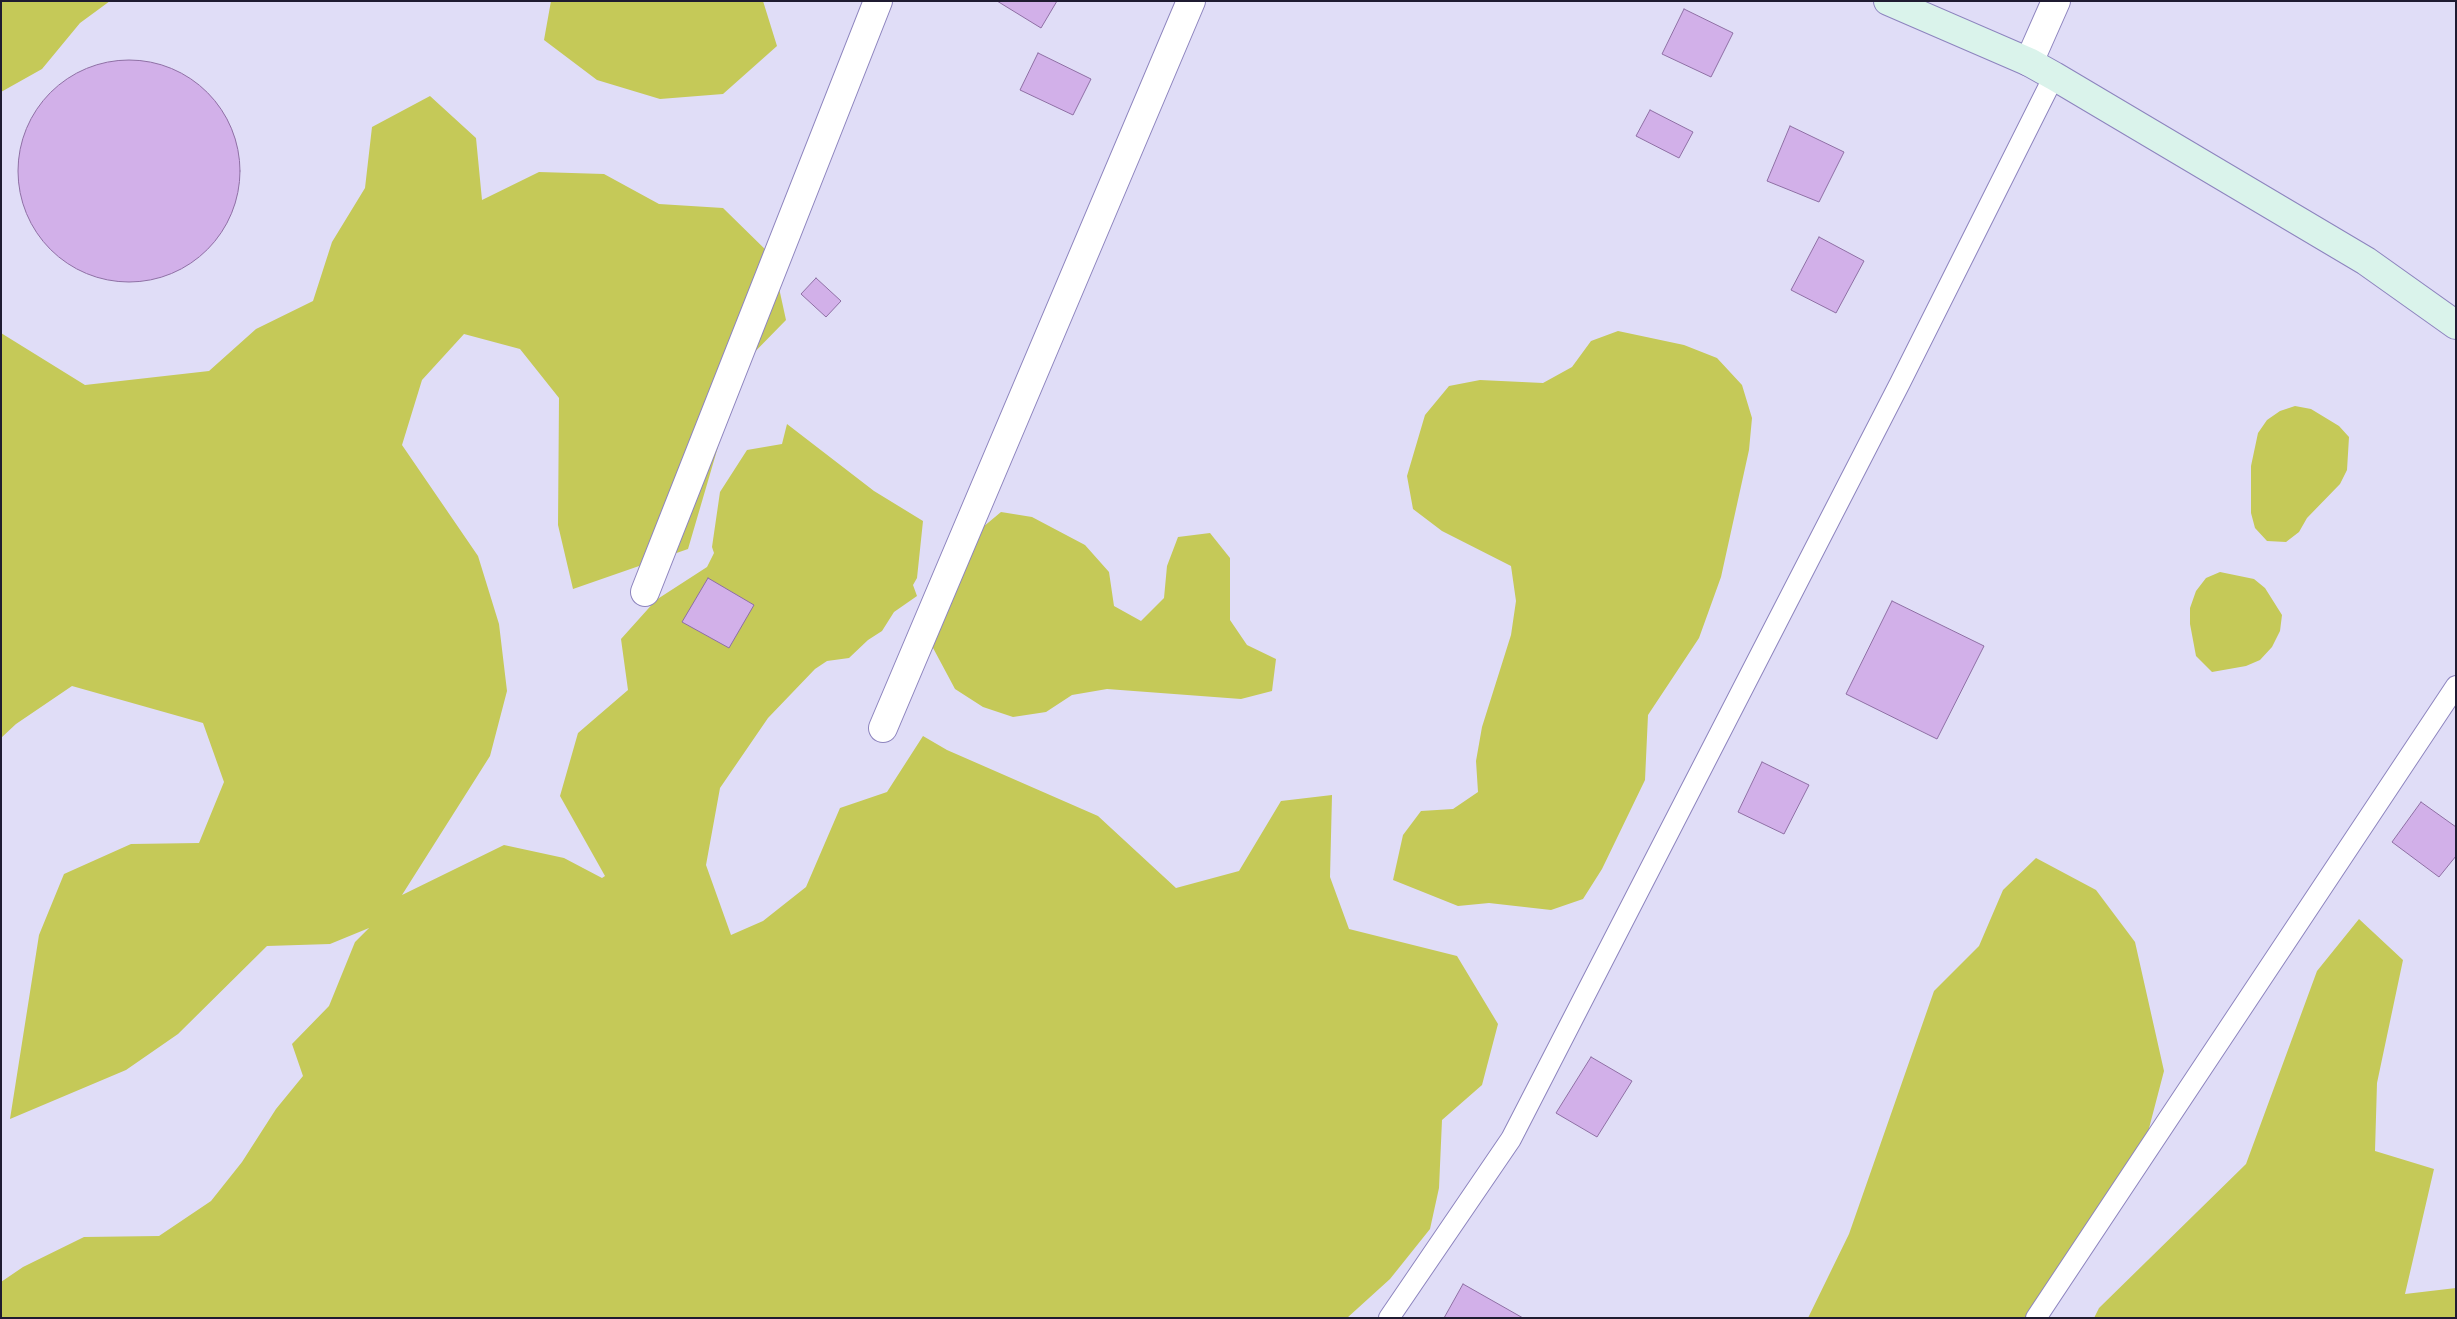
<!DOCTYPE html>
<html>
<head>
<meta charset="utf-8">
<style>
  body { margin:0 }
  #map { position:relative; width:2457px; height:1319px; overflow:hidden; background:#e0ddf7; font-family:Mulish,sans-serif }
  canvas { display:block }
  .frame { position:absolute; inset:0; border:2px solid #1f1b31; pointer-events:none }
</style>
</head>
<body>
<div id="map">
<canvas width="2457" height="1319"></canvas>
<div class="frame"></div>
</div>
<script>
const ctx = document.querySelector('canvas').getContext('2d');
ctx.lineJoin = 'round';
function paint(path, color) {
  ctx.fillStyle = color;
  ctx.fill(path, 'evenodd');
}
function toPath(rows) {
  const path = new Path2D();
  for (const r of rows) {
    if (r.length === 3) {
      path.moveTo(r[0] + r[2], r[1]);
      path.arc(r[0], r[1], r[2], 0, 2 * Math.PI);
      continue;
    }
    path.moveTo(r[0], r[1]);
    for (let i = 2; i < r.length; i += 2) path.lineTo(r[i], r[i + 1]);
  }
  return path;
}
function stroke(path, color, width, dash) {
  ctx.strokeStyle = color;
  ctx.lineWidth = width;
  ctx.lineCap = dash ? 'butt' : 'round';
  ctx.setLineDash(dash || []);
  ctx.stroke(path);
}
paint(toPath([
  [1,1,110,1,80,23,42,69,1,92],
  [551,1,763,1,777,46,723,94,660,99,597,80,544,40],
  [430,96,476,138,482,200,539,172,604,174,659,204,723,208,772,256,786,320,742,365,688,549,573,589,558,525,559,398,520,349,464,334,422,380,402,445,478,556,499,624,507,691,490,756,402,895,504,845,564,858,602,878,605,876,560,796,578,733,628,690,621,639,656,600,707,567,714,553,712,547,720,492,747,450,782,444,787,424,874,491,923,521,917,578,913,585,917,596,894,612,882,631,868,640,849,658,827,661,815,669,768,718,720,788,706,865,731,935,763,921,806,887,840,808,887,792,923,736,947,750,1098,816,1176,888,1239,871,1281,801,1332,795,1330,877,1349,929,1457,956,1498,1024,1482,1085,1442,1120,1439,1188,1430,1229,1390,1279,1347,1318,1,1318,1,1282,23,1267,84,1237,159,1236,211,1201,242,1162,276,1109,303,1076,292,1044,329,1006,355,942,369,928,330,944,267,946,178,1034,126,1070,10,1119,39,935,64,874,131,844,199,843,224,782,203,723,72,686,16,724,1,738,1,333,85,385,209,371,256,329,313,301,332,242,365,188,372,127],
  [1618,331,1684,345,1717,358,1742,385,1752,418,1749,450,1721,577,1699,638,1648,715,1645,780,1602,869,1583,899,1551,910,1489,903,1458,906,1393,880,1403,835,1421,811,1453,809,1478,792,1476,761,1482,727,1511,635,1516,601,1511,566,1442,531,1413,509,1407,476,1425,415,1449,386,1480,380,1543,383,1572,367,1591,341],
  [2295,406,2311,409,2339,426,2349,437,2347,470,2340,484,2307,518,2299,532,2286,542,2267,541,2255,528,2251,513,2251,466,2258,433,2267,420,2280,411],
  [1001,512,1032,517,1085,545,1109,572,1114,606,1141,621,1164,598,1167,566,1178,537,1210,533,1230,558,1230,620,1247,645,1276,659,1272,691,1241,699,1107,689,1072,695,1046,712,1013,717,983,707,955,689,932,646,977,532],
  [2220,572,2254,579,2265,588,2282,615,2280,631,2272,647,2260,660,2246,666,2212,672,2196,656,2190,624,2190,608,2196,591,2206,578],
  [2036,858,2096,890,2135,942,2164,1071,2147,1136,2033,1318,1808,1318,1849,1234,1934,991,1979,946,2003,890],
  [2359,919,2403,960,2377,1083,2375,1151,2434,1169,2405,1294,2456,1288,2456,1318,2094,1318,2099,1308,2246,1164,2317,971]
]), '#c5c958');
const building = toPath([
  [997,1,1057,1,1041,28,997,1],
  [1684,9,1733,33,1711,77,1662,54,1684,9],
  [1038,53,1091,79,1073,115,1020,90,1038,53],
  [129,171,111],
  [1650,110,1693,132,1679,158,1636,136,1650,110],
  [1790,126,1844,152,1819,202,1767,181,1790,126],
  [1819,237,1864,261,1836,313,1791,290,1819,237],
  [816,278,841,301,826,317,801,294,816,278],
  [708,578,754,605,729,648,682,622,708,578],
  [1892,601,1984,646,1937,739,1846,694,1892,601],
  [1762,762,1809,785,1784,834,1738,812,1762,762],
  [2421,802,2456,827,2456,856,2439,877,2392,842,2421,802],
  [1591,1057,1632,1081,1597,1137,1556,1113,1591,1057],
  [1463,1284,1523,1318,1444,1318,1463,1284]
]);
paint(building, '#d2b0e9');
stroke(building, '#8e6fa4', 1);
const lane = toPath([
  [1389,1318,1511,1139,1900,383,2054,76],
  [2036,1318,2456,686]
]);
const street = toPath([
  [2029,62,2056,1],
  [645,592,878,1],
  [883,728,1191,1]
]);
const secondary = toPath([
  [1888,1,2029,62,2054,76,2366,261,2456,325]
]);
stroke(lane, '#8d84be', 22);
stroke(street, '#8d84be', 30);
stroke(secondary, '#8d84be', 30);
stroke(lane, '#fff', 20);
stroke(street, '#fff', 28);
stroke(secondary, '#daf3eb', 28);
</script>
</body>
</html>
